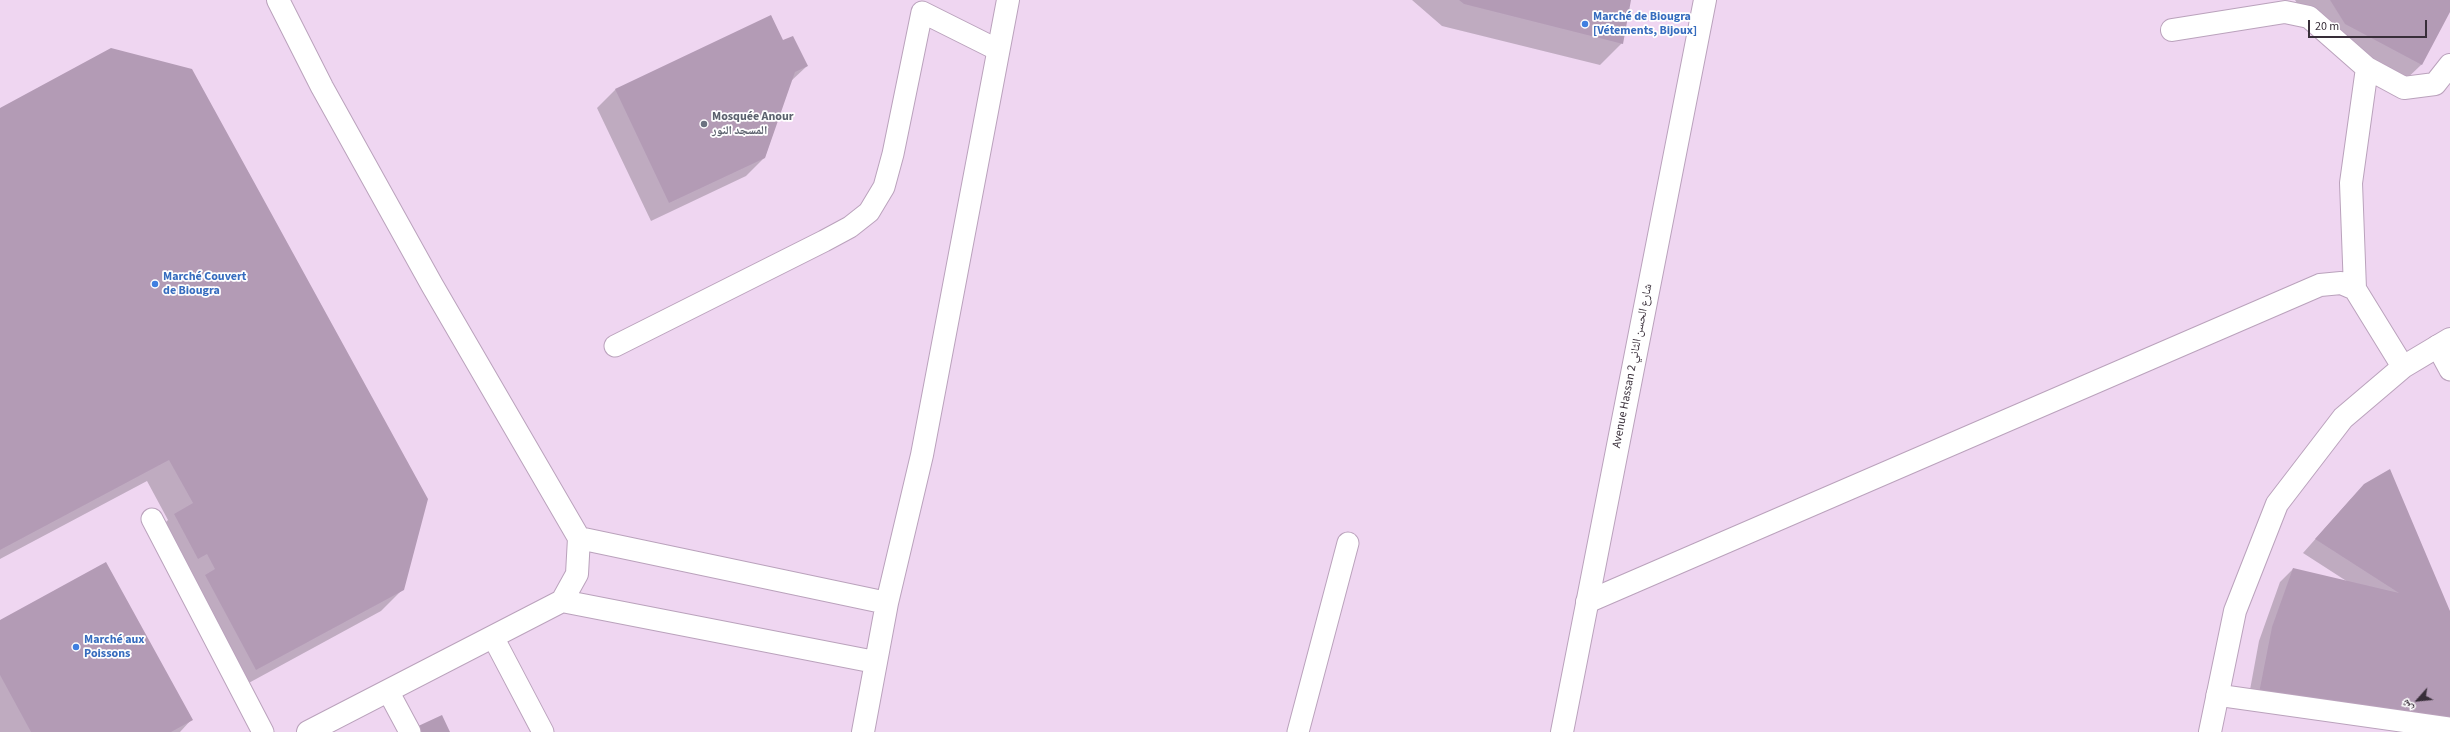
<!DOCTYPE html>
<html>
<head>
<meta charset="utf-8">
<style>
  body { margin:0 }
  #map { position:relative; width:2450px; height:732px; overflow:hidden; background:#efd6f1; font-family:"Source Sans 3","Noto Naskh Arabic",sans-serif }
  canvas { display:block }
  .north { position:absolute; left:2398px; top:680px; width:40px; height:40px; -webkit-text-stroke:3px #fff; paint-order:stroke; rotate:243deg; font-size:11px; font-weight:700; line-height:16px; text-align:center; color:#382e39 }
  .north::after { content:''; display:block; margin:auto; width:14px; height:18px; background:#382e39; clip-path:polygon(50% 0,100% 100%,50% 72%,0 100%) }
  .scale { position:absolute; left:2308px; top:20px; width:119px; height:18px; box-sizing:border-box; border:2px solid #382e39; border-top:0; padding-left:5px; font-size:12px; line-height:14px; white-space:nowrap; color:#382e39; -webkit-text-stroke:3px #fff; paint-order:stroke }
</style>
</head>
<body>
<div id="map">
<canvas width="2450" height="732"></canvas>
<div class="north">ش</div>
<div class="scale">20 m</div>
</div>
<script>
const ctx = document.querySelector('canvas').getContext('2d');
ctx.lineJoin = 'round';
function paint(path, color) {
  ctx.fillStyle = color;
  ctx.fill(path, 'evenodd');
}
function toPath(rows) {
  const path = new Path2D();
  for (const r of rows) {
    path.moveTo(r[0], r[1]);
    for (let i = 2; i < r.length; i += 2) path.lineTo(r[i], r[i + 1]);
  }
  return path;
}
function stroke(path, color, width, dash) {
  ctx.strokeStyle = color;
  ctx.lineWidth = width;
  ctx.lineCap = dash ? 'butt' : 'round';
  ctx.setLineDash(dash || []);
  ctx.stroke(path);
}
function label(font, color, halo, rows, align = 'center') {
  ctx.font = font + ' "Source Sans 3","Noto Naskh Arabic",sans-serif';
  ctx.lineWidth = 3.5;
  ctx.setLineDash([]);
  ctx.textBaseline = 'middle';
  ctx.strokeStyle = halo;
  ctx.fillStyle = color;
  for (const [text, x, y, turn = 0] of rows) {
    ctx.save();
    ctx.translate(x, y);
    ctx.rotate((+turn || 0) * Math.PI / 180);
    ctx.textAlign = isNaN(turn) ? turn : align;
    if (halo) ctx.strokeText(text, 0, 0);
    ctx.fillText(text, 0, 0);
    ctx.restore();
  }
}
paint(toPath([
  [1412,0,1630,0,1622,43,1600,65,1442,26],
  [2295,0,2450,0,2450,10,2421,65,2399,86,2323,45],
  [771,16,783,42,807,66,790,82,765,157,746,176,651,221,597,108,615,90],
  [0,109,403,589,381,611,234,691,152,536,168,520,147,481,0,559],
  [2351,499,2450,614,2247,706,2259,641,2280,582,2293,569,2348,582,2303,553],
  [0,621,191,720,180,732,0,732]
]), '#0003');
paint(toPath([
  [1459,0,1631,0,1623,44,1464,4],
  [2330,0,2450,0,2450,12,2422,65,2345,24],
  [771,15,783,40,793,36,808,66,795,72,765,158,669,203,615,89],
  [111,48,192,69,428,499,404,590,256,670,205,575,215,569,207,554,198,559,174,514,193,503,169,460,0,550,0,108],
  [2390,469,2450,611,2450,724,2259,693,2272,627,2293,568,2399,593,2315,539,2364,484],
  [106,562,193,720,171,732,31,732,0,675,0,620],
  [442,715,450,732,416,732,414,728]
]), '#b39bb5');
const lane = toPath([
  [615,346,824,241,850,227,869,212,884,187,893,154,922,12,998,50],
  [2437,346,2450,370],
  [152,519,263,732],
  [493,637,543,732],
  [388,691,410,732],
  [2217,695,2450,728],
  [1298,732,1348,543]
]);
const street = toPath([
  [278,0,322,87,432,285,579,538,577,574,562,601,308,732],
  [2172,30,2285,12,2309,17,2367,68,2404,88,2435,84,2450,65],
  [2355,289,2351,183,2367,68],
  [579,538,887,603],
  [562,601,875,662],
  [1587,602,2320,285,2341,283,2355,289,2403,367],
  [863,732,887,603,922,455,1008,0],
  [2210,732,2235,611,2277,504,2343,418,2403,367,2450,339]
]);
const secondary = toPath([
  [1562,732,1705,0]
]);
stroke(lane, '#baa2bc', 23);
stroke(street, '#baa2bc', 24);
stroke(secondary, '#baa2bc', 24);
stroke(lane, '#fff', 21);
stroke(street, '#fff', 22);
stroke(secondary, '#fff', 22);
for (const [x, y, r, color] of [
  [1585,24,4,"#3f7fe0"],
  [704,124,4,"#6b7280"],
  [155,284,4,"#3f7fe0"],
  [76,647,4,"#3f7fe0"]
]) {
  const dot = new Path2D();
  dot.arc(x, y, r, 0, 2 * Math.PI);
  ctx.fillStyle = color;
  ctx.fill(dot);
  stroke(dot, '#fff', 1.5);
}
label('bold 12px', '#366cbe', '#fff', [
  ["Marché de Biougra",1593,17],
  ["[Vétements, Bijoux]",1593,31],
  ["Marché Couvert",163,277],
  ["de Biougra",163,291],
  ["Marché aux",84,640],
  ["Poissons",84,654]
], 'left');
label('bold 12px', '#5b616d', '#fff', [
  ["Mosquée Anour",712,117],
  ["المسجد النور",712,131]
], 'left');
label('12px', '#382e39', '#fff', [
  ["Avenue Hassan 2 شارع الحسن الثاني",1633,366,-79]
]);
</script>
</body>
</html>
